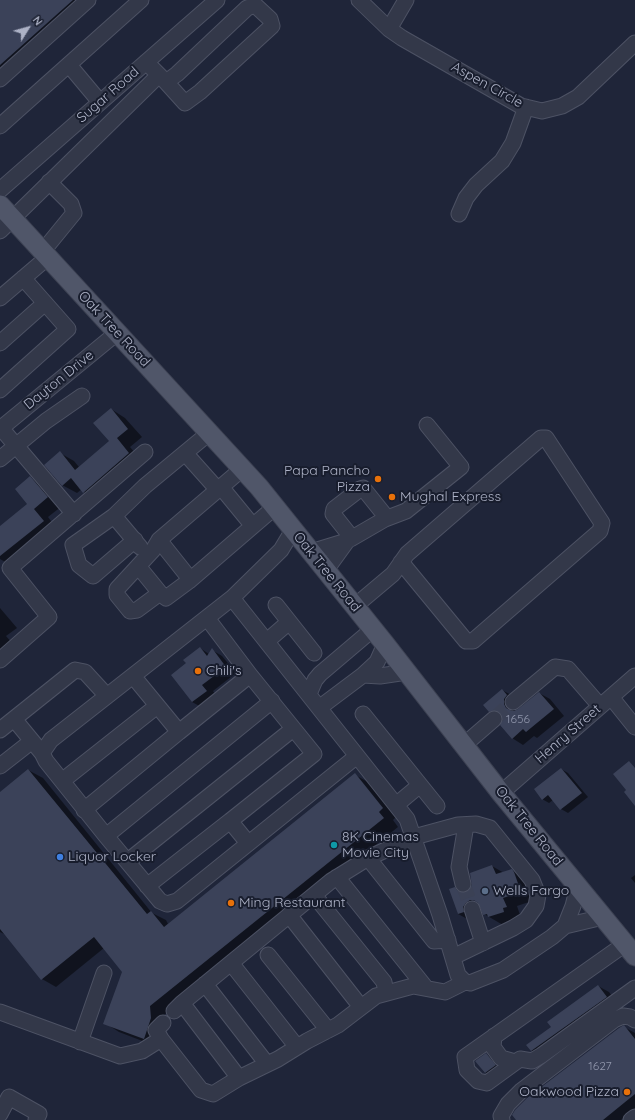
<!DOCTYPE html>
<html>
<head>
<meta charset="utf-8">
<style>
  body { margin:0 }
  #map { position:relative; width:635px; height:1120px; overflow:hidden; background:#1f2539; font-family:Quicksand,sans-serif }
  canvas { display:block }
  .north { position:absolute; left:8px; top:8px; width:40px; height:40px; -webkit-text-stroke:3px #181d2d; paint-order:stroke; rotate:53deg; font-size:11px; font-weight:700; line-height:16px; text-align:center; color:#adb2c6 }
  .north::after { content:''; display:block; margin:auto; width:14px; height:18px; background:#adb2c6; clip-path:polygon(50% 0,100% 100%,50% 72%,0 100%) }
</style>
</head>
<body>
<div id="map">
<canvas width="635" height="1120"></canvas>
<div class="north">N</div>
</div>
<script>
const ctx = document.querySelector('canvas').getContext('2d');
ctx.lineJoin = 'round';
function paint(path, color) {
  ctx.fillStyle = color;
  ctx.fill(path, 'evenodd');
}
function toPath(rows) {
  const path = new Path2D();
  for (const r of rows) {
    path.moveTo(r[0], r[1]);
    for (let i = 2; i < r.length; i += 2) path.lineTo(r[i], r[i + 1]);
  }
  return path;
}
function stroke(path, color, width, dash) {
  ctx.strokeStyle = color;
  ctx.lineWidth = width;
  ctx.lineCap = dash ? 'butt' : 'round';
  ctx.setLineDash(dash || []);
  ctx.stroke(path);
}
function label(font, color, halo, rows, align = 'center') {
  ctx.font = font + ' Quicksand,sans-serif';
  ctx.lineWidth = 4;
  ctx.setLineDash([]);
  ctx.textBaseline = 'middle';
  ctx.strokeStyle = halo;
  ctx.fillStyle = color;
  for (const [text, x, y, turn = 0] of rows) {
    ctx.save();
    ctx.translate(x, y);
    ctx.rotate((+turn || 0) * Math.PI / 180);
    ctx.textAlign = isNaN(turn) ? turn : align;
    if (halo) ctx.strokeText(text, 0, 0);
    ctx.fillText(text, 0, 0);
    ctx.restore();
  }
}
paint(toPath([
  [0,0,84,0,90,6,0,86],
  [111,409,125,418,142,437,130,447,143,462,98,501,84,492,82,489,77,493,62,485,60,453,74,461,79,467,110,441],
  [30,478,45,486,62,506,48,517,57,529,12,566,0,559,0,527,28,504],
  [0,608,17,628,6,636,19,651,0,668],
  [200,648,209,654,212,650,222,656,236,673,213,691,217,697,203,708,192,702,187,664],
  [502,690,513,696,515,712,539,693,550,699,564,716,537,738,534,736,523,745,512,738,504,717,501,717,490,711],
  [561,769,568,773,588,797,568,813,561,809,553,800,549,803,542,799],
  [28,770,43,778,152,913,166,920,168,924,355,775,370,783,397,816,393,820,398,827,164,1015,165,1027,158,1047,119,1032,105,1023,124,972,104,948,56,987,42,979,4,934,0,932,0,793],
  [492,866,504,873,512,870,526,879,535,900,517,906,520,915,516,916,517,920,503,925,484,914,482,909,473,922,458,914,455,888,464,894,470,892],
  [470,897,479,902,479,905,469,899],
  [635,875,635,883,631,878],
  [598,986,609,992,617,1003,542,1057,531,1051,552,1027],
  [624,1027,635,1033,635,1109,621,1120,517,1120],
  [486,1054,493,1058,503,1069,491,1076,484,1072,476,1061]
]), '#0007');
paint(toPath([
  [0,0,73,0,0,65],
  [111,408,128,429,117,438,129,453,83,493,71,478,62,486,44,465,60,451,75,470,109,441,93,423],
  [30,476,48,497,34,509,44,521,0,556,0,526,27,504,15,489],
  [200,647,207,656,212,648,226,667,202,685,207,691,192,702,171,675,186,663,183,660],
  [502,689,507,695,504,699,504,704,506,708,510,710,514,711,518,709,539,692,554,709,526,732,523,729,512,739,500,725,503,718,501,713,497,710,489,712,483,705],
  [629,761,635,768,635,806,624,792,626,790,613,774],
  [561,768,582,793,560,810,548,795,542,800,534,789],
  [28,769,147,914,151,911,164,927,355,773,383,808,379,812,384,818,150,1006,151,1018,144,1039,103,1024,122,972,94,937,41,980,0,929,0,792],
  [492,865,496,874,512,869,514,872,521,892,503,898,507,907,503,908,504,912,488,917,487,914,483,915,478,903,474,900,470,900,466,903,463,907,464,912,458,914,449,889,455,887,457,890,461,893,465,893,469,891,472,886,470,873],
  [598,985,607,997,531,1051,526,1045,551,1027,547,1022],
  [624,1025,635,1039,635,1094,603,1120,516,1120,512,1115,515,1110,527,1098,619,1028],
  [486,1053,496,1065,485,1073,475,1061]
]), '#3b4259');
stroke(toPath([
  [494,719,513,702],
  [463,884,472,909]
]), '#3b4155', 15, [15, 8]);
const minor = toPath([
  [359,0,389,29,402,38,521,106,542,111,562,106,578,97,635,43],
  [389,29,406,0],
  [146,62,166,82,185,103,200,92,272,26,270,19,255,5,247,8,177,74,166,82],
  [69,65,100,102],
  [0,79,88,0],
  [0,126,141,0],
  [0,190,217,0],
  [459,214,466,198,476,185,502,161,513,143,526,107],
  [0,231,159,75],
  [43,251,74,213,71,204,49,182],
  [0,298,48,257],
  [0,343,45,303],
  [0,390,68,329,23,278],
  [1,428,74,514],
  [0,429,118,332],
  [185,453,218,490],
  [0,459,46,421,82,396],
  [242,469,159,540,153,550,117,589,117,595,130,611,137,610,160,593,166,598,189,581,275,507],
  [221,487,253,526],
  [114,516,140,547],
  [293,530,281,550,232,598,51,740,42,753,46,761,106,836,160,901,167,904,177,901,357,756],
  [352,538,333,514,334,509,360,489,363,488,387,518],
  [135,540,93,576,79,565,73,545,114,516,145,486,209,433],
  [159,540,190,579],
  [347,541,385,519,406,511,461,467,427,425],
  [311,552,347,541,326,570],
  [138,566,160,593],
  [232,598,407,819,440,915,458,975,465,982,470,983,503,970,552,937,565,926,603,917],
  [276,605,314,653],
  [355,606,393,574,407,554,541,438,546,438,602,523,600,531,473,641,466,641,401,562],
  [267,641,289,622],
  [0,660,49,617,10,568,145,452],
  [363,675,377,662,385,644],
  [133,676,179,732,250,675,207,618],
  [309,694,315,680,320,674,373,629],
  [611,697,635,727],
  [513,702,555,667,568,669,600,706],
  [319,708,363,675,380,676,407,672],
  [363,714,437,806],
  [14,719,42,753],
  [0,730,75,670,85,672,107,696],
  [464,745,494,719],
  [0,766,32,741],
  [62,781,157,706],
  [501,793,635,676],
  [396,805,420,785],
  [84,810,179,732],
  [106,836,272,701],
  [248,843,230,821,314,754,250,675],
  [368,858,434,941,448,940],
  [128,861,293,729],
  [337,877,426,988],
  [463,884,459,867,466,825],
  [147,886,230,821],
  [314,895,384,982,386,993],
  [472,909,483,943],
  [289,915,361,1007],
  [565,926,573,906,578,886],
  [625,944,465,1057,467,1070,478,1081,487,1083,520,1059,532,1061,542,1055,635,988],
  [268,955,328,1030],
  [231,963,297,1047],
  [205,984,267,1064],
  [182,1003,239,1078],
  [174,1011,182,1003,331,881,368,858,414,837,458,825,476,824,490,828,532,880,538,895,536,906,526,920,513,928,453,957],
  [0,1012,120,1056,142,1051,161,1039],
  [163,1023,156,1030,161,1039,201,1090,213,1094,239,1078,278,1059,307,1041,338,1025,376,996,413,986,445,992,465,982],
  [494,1036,493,1047,501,1058,515,1062],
  [80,1042,104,973],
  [0,1114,9,1097,39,1114,36,1120],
  [502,1120,501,1116,508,1104,521,1091,614,1020,623,1016,630,1017,635,1020],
  [631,1120,635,1117]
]);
const major = toPath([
  [0,205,259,487,385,644,501,793,635,956]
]);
stroke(minor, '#4d5264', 17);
stroke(major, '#3c4152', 21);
stroke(minor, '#333849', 15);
stroke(major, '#505669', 19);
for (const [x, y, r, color] of [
  [378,479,4,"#e8710a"],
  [392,497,4,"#e8710a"],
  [198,671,4,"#e8710a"],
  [334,845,4,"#0f9aa8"],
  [60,857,4,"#3f7fe0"],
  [485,891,4,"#5c6f8a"],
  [231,903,4,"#e8710a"],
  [627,1092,4,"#e8710a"]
]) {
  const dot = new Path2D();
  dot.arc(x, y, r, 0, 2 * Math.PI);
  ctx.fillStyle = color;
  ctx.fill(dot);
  stroke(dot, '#181d2d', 1.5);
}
label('12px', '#9096ab', null, [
  ["1656",518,719],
  ["1627",600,1066]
]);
label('14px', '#adb2c6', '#181d2d', [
  ["Aspen Circle",487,85,29],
  ["Sugar Road",108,95,-41],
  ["Oak Tree Road",114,329,47],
  ["Dayton Drive",59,380,-39],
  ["Oak Tree Road",327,572,51],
  ["Henry Street",568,734,-41],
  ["Oak Tree Road",529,826,51]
]);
label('14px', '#adb2c6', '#181d2d', [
  ["Papa Pancho",370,471,"right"],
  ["Pizza",370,487,"right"],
  ["Mughal Express",400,497],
  ["Chili's",206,671],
  ["8K Cinemas",342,837],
  ["Movie City",342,853],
  ["Liquor Locker",68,857],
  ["Wells Fargo",493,891],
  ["Ming Restaurant",239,903],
  ["Oakwood Pizza",619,1092,"right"]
], 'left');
</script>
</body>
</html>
